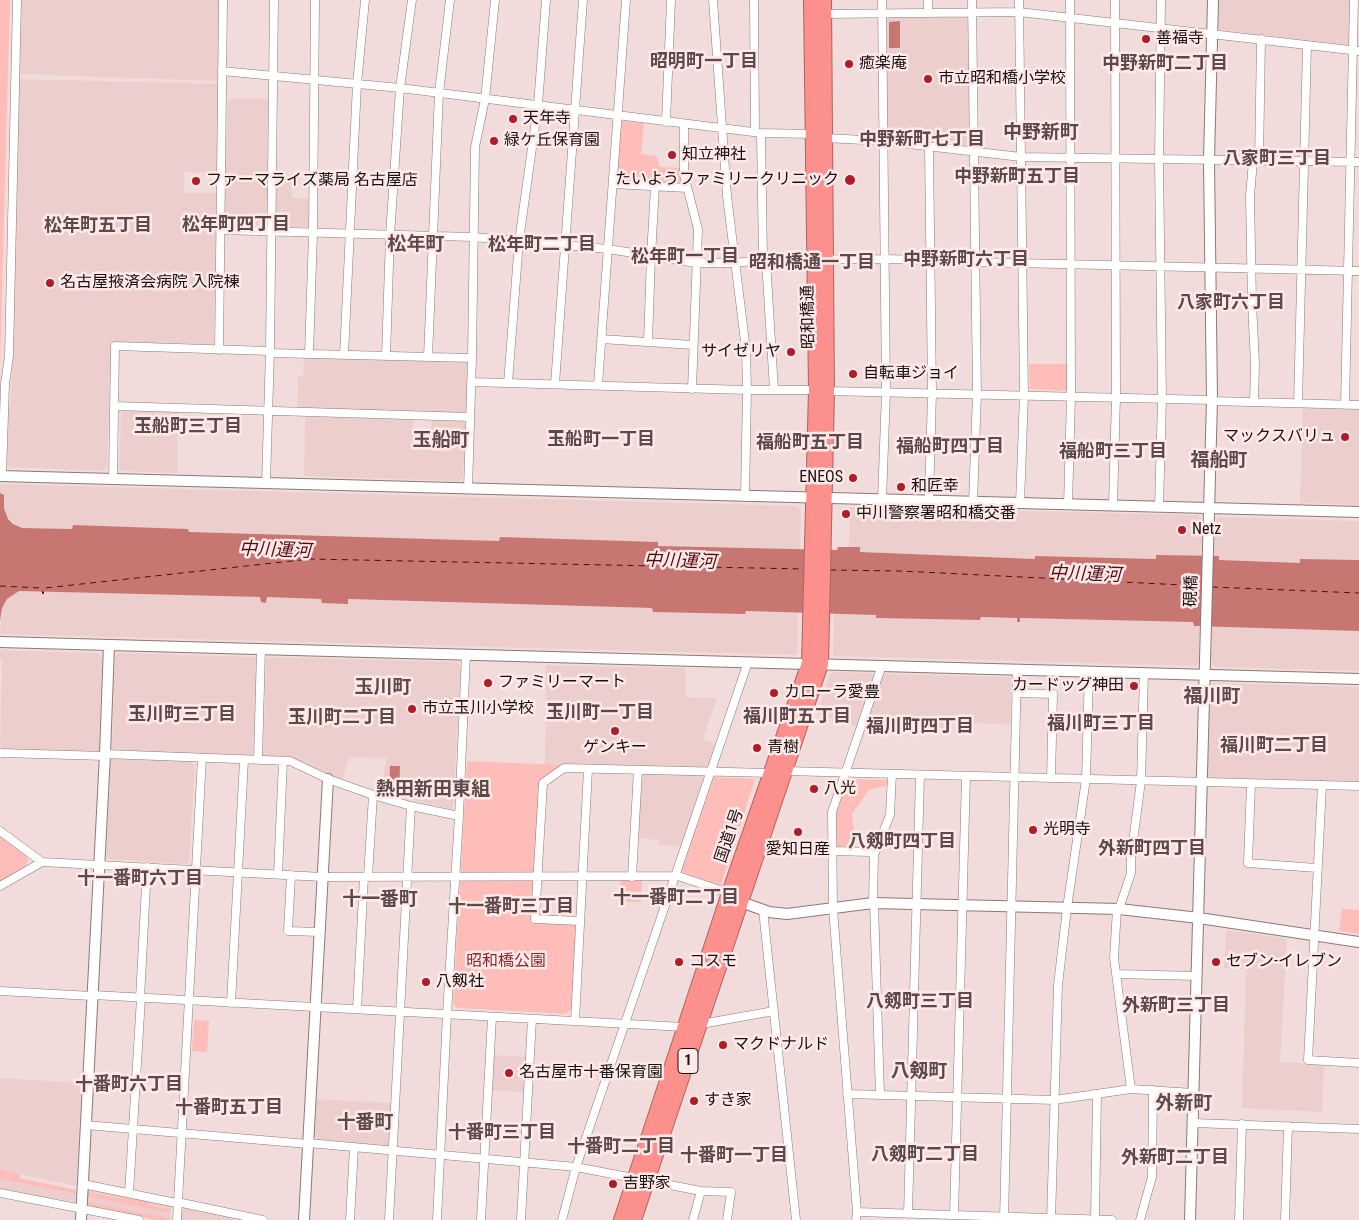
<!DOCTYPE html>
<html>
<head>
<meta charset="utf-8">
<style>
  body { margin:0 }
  canvas { display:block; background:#f1dcdb }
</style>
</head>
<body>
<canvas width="1359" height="1220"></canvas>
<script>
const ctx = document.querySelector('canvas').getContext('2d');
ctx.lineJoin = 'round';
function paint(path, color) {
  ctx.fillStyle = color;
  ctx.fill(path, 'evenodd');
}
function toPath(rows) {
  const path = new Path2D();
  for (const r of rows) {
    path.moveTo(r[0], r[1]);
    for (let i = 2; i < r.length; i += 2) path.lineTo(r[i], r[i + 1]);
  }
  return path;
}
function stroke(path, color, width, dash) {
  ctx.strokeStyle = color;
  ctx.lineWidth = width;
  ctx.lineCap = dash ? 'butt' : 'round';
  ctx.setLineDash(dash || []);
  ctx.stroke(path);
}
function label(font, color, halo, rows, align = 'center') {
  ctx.font = font + ' "Roboto Condensed","Noto Sans JP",sans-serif';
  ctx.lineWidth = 5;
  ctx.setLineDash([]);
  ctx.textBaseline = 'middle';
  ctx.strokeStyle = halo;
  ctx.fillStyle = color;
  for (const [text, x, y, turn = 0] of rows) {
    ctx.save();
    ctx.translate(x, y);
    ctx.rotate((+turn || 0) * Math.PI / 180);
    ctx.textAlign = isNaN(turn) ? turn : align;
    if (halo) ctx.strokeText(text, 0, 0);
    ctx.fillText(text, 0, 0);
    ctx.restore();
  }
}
paint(toPath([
  [20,0,219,0,218,81,18,74],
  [1218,0,1351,0,1350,44,1349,45,1219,30],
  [967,17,969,21,971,144,967,148,890,139,886,137,885,21,888,18],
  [17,79,220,84,219,173,184,172,184,193,224,193,228,99,268,99,267,179,291,180,292,198,311,199,310,225,309,227,216,224,214,342,212,344,111,342,107,467,103,471,5,467,7,409,9,409,10,404,13,348],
  [304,357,465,361,468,364,466,411,462,414,297,408,298,376,303,376],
  [1303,408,1359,409,1359,505,1300,503],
  [124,411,178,412,177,473,122,471,119,468,121,413],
  [305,417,413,419,413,431,431,431,432,420,462,421,465,424,463,477,459,481,304,476],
  [0,484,796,506,801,510,800,549,658,546,657,542,500,537,499,541,189,532,188,529,73,525,72,529,21,528,13,524,6,514,4,508,4,495,0,493],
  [850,507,1198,515,1203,521,1201,557,1156,555,1156,559,1036,556,1035,559,859,552,859,547,849,547],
  [1219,517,1359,521,1359,560,1301,559,1300,563,1219,560,1219,556,1214,556,1215,522],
  [19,591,261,597,261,602,266,602,266,597,322,599,322,603,348,604,348,599,653,608,653,612,745,614,746,611,798,613,797,655,0,634,2,608,7,599],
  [834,613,876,615,877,618,980,620,980,617,1018,618,1018,622,1020,622,1020,618,1193,622,1194,626,1200,626,1199,663,1196,666,833,656],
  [1212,626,1359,631,1359,671,1216,667,1211,660],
  [0,650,99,653,102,657,99,750,95,753,0,751,2,660,0,658],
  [119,653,254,657,257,659,253,756,112,752,115,656],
  [269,657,457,662,461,667,453,807,450,809,379,792,387,758,349,757,342,780,291,757,263,756,266,660],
  [546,665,685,668,685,697,717,698,703,739,716,744,708,769,545,764],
  [834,672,872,673,874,676,857,727,817,714,830,675],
  [887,674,1009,677,1011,679,1010,725,946,721,945,734,864,730,883,675],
  [1214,683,1359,687,1359,782,1209,778,1207,777,1210,686],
  [113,758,191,761,195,766,189,861,187,864,109,859,106,856,111,760],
  [641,773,703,774,704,776,681,846,658,845,658,840,637,838],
  [1226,930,1287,939,1280,1062,1324,1064,1322,1112,1242,1108,1246,969,1224,968],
  [493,1055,526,1057,524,1092,491,1090],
  [0,1078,82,1083,76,1186,20,1174,19,1178,76,1190,76,1202,0,1190],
  [317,1099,392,1103,390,1144,387,1146,317,1139,315,1136],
  [89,1188,170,1205,171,1206,170,1220,155,1220,87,1205,86,1190],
  [183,1207,248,1220,180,1220,181,1209]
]), '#eccfcd');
paint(toPath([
  [0,0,10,0,0,366],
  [623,121,644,123,641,154,656,156,660,167,680,168,681,183,679,184,619,181,616,177,620,124],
  [1029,364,1069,364,1069,388,1066,391,1030,389],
  [467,761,562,765,540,781,532,921,574,923,576,926,572,1010,566,1014,458,1008,453,1004],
  [714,777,755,779,721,885,682,872,681,870],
  [850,779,888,780,889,785,869,790,852,814,856,849,836,849,836,814,847,781],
  [0,836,26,854,28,861,25,867,0,882],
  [623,880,642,880,641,902,620,902,620,882],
  [1342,909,1359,910,1359,934,1339,931],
  [194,1020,209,1021,207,1052,192,1051],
  [0,1170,19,1174,19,1178,76,1190,77,1194,0,1179],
  [86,1192,120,1199,122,1194,148,1200,148,1205,171,1210,171,1213,86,1196],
  [85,1202,170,1218,170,1220,155,1220,87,1205]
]), '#febdb8');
paint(toPath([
  [900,21,900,48,889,48,889,22],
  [0,493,4,495,4,508,8,519,13,524,22,528,72,529,73,525,188,529,189,532,499,541,500,537,658,542,658,546,837,550,838,547,860,547,860,552,1035,559,1035,556,1156,559,1156,555,1219,556,1219,560,1300,563,1300,559,1359,560,1359,631,1194,626,1193,622,1020,618,1020,622,1017,622,1017,618,981,617,980,620,876,618,876,615,746,611,745,614,653,612,652,608,348,599,348,604,322,603,321,599,267,597,266,603,261,602,260,597,19,591,7,599,2,608,0,621],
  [390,766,400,766,399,793,389,793]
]), '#c77672');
stroke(toPath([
  [830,570,900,571,1203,586],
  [0,586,41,588,43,594,45,588,310,559,804,569],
  [1212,587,1359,593]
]), '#550a10', 1, [6, 5]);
const street = toPath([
  [713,0,727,196,746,350,747,390,745,497],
  [754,0,755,132],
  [882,0,886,392,882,500],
  [928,0,928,13],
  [972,0,977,394,973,502],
  [1019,0,1024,395,1020,503],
  [824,14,1019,12,1359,51],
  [222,71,400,88,761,133,813,134,825,138,883,141,1021,157,1359,162],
  [666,122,671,0],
  [684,124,684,175,698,229,692,389],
  [761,133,763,260],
  [1253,161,1250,196,1252,303,1255,364,1254,402],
  [1259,161,1261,39],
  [613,184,687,188],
  [220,230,473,237,608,249,696,263,734,263,763,260,884,259,974,261],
  [766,260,774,390],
  [974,262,1359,271],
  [601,339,693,345],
  [648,342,651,256,655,186],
  [219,350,223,0],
  [270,353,472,358],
  [309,354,313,233,315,0],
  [344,355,357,84,365,0],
  [386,356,390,235,400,88,412,0],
  [428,357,439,93,450,0],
  [471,382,747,390,816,390],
  [508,383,519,241,538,105,546,0],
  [555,384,583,0],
  [598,385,626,0],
  [827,391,1212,400],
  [1212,401,1359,405],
  [1298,403,1307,45],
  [1345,405,1354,0],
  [114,406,470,417],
  [2,476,5,384,9,356,17,0],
  [113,480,115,346,270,351],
  [266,483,270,351,274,0],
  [468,489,472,358,475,147,485,99,495,0],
  [929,501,932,393,929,147],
  [1068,505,1071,396,1070,0],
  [1113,506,1116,398,1115,0],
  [1159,507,1162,399,1159,160,1161,0],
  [1016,693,1053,694,1051,778],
  [2,753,105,756],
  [105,754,290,761,328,779,373,795,411,806,459,816],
  [258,760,261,649],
  [785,771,1359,786],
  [1251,784,1248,863,1317,868],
  [1322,785,1308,1060,1359,1063],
  [0,831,42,862],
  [833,851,870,852,874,855],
  [278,874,283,761],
  [291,875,288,931,320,932],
  [368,877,373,795],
  [632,877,638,770],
  [0,886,42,862,323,877,678,876,729,893],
  [873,903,874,855,890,815,892,774],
  [874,903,880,1095],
  [1117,909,1114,958,1131,1089],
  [1119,909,1131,873,1131,857,1141,781,1144,673],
  [763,910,796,1220],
  [580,921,535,919,543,783,564,768,770,773],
  [1116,974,1197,976],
  [0,991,92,996],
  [93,995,684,1027],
  [140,998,147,867],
  [231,1003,244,760],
  [357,1009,364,877],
  [447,1014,459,816,466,654],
  [575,1021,588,769],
  [701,1024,774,1011],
  [847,1094,1054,1100,1131,1089,1194,1093],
  [1193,1123,1359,1129],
  [86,1125,308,1144],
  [308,1143,576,1167,701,1191],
  [83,1184,176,1203],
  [0,1193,139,1220],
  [129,1193,141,998],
  [177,1202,263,1220],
  [857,1212,1112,1220],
  [908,1214,920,775],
  [954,1215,966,776],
  [177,1220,202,758],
  [350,1220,354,1147],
  [389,1220,411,806],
  [437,1220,447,1014],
  [481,1220,492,1017],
  [521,1220,532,1019],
  [562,1220,576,1167,748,662],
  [693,1220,701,1191,731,1192,727,1220],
  [856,1220,857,1212,833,909,832,812,882,665],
  [1004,1220,1017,669],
  [1051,1220,1058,985,1067,908,1086,779,1089,671],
  [1095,1220,1097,1094],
  [1140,1220,1152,1177,1153,1090],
  [1239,1220,1242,1124],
  [1285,1220,1288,1126]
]);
const secondary = toPath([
  [0,476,1359,512],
  [0,642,1359,679],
  [736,898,741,902,769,912,787,914,873,903,1119,909,1199,918,1359,942],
  [81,1220,105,754,109,645],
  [304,1220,328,779],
  [1190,1220,1212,400,1209,160,1213,0]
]);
const highway = toPath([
  [621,1220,729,893,809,663,816,390,811,0],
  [634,1220,821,664,827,391,824,0]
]);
stroke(street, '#8b7978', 9);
stroke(secondary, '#8b7978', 12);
stroke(highway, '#ac6461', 16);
stroke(street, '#fff', 8);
stroke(secondary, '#fff', 10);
stroke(highway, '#fc908c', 14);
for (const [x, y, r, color] of [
  [1146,39,5,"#af1c2a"],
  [849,64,5,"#af1c2a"],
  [928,79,5,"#af1c2a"],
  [513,119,5,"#af1c2a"],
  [494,141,5,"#af1c2a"],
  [672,155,5,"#af1c2a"],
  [850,180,6,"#af1c2a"],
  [196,181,5,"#af1c2a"],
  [50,283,5,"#af1c2a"],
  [791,352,5,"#af1c2a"],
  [853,374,5,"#af1c2a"],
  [1345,437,5,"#af1c2a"],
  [853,478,5,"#af1c2a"],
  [901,487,5,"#af1c2a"],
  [846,514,5,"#af1c2a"],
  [1182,530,5,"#af1c2a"],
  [488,683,5,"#af1c2a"],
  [1134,686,5,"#af1c2a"],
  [774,693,5,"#af1c2a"],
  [412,709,5,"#af1c2a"],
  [615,731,5,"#af1c2a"],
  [757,748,5,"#af1c2a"],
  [814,789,5,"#af1c2a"],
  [1033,830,5,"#af1c2a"],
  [798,832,5,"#af1c2a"],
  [679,962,5,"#af1c2a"],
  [1216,962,5,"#af1c2a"],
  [426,982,5,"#af1c2a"],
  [723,1045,5,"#af1c2a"],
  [509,1073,5,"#af1c2a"],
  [694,1101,5,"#af1c2a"],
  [613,1184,5,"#af1c2a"]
]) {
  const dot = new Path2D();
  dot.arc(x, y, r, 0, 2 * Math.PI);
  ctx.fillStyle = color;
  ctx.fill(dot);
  stroke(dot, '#fee9e8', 2);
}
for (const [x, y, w] of [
  [688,1061,20]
]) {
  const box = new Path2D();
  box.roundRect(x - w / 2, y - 12.5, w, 25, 4);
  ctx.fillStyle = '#fee9e8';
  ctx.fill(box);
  stroke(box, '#171110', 1);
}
label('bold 15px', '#171110', null, [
  ["1",688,1061]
]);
label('16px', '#171110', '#fee9e8', [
  ["善福寺",1156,39],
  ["癒楽庵",859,64],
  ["市立昭和橋小学校",938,79],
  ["天年寺",523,119],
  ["緑ケ丘保育園",504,141],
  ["知立神社",682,155],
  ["たいようファミリークリニック",839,180,"right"],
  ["ファーマライズ薬局 名古屋店",206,181],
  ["名古屋掖済会病院 入院棟",60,283],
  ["サイゼリヤ",781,352,"right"],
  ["自転車ジョイ",863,374],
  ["マックスバリュ",1335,437,"right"],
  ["ENEOS",843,478,"right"],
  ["和匠幸",911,487],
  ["中川警察署昭和橋交番",856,514],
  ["Netz",1192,530],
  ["ファミリーマート",498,683],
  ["カードッグ神田",1124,686,"right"],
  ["カローラ愛豊",784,693],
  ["市立玉川小学校",422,709],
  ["ゲンキー",615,748,"center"],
  ["青樹",767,748],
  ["八光",824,789],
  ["光明寺",1043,830],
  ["愛知日産",798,850,"center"],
  ["コスモ",689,962],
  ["セブン-イレブン",1226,962],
  ["八剱社",436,982],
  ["マクドナルド",733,1045],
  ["名古屋市十番保育園",519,1073],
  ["すき家",704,1101],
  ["吉野家",623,1184]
], 'left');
label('16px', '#171110', '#fee9e8', [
  ["昭和橋通",809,317,-91],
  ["硯橋",1192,591,-88],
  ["国道1号",730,836,-71]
]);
label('16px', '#8b292c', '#fee9e8', [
  ["昭和橋公園",506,962]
]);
label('bold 18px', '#5b4a49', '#fee9e8', [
  ["昭明町一丁目",704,62],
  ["中野新町二丁目",1165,64],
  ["中野新町七丁目",922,140],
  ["八家町三丁目",1277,159],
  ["中野新町五丁目",1017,177],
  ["松年町四丁目",236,225],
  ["松年町五丁目",98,226],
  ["松年町二丁目",542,245],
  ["松年町一丁目",685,257],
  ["中野新町六丁目",966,260],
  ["昭和橋通一丁目",812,263],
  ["八家町六丁目",1231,303],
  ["玉船町三丁目",188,427],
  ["玉船町一丁目",601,440],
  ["福船町五丁目",810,443],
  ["福船町四丁目",950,447],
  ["福船町三丁目",1113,452],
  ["玉川町一丁目",600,713],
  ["玉川町三丁目",182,715],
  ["福川町五丁目",797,717],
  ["玉川町二丁目",342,718],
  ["福川町三丁目",1101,724],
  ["福川町四丁目",920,727],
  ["福川町二丁目",1274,746],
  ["八剱町四丁目",902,842],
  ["外新町四丁目",1152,849],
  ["十一番町六丁目",140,879],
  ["十一番町二丁目",676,898],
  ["十一番町三丁目",511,907],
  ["八剱町三丁目",920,1002],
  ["外新町三丁目",1176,1006],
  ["十番町六丁目",129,1085],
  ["十番町五丁目",229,1108],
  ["十番町三丁目",502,1133],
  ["十番町二丁目",621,1147],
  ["八剱町二丁目",925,1155],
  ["十番町一丁目",734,1156],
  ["外新町二丁目",1175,1158]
]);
label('italic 18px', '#550a10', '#fee9e8', [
  ["中川運河",275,551,2],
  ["中川運河",680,562,2],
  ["中川運河",1085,575,2]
]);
label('bold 19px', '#5b4a49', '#fee9e8', [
  ["中野新町",1041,133],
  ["松年町",416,245],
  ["玉船町",441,441],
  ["福船町",1219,461],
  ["玉川町",383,688],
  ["福川町",1212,697],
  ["熱田新田東組",433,790],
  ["十一番町",380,900],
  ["八剱町",919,1072],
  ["外新町",1184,1104],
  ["十番町",365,1123]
]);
</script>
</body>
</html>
